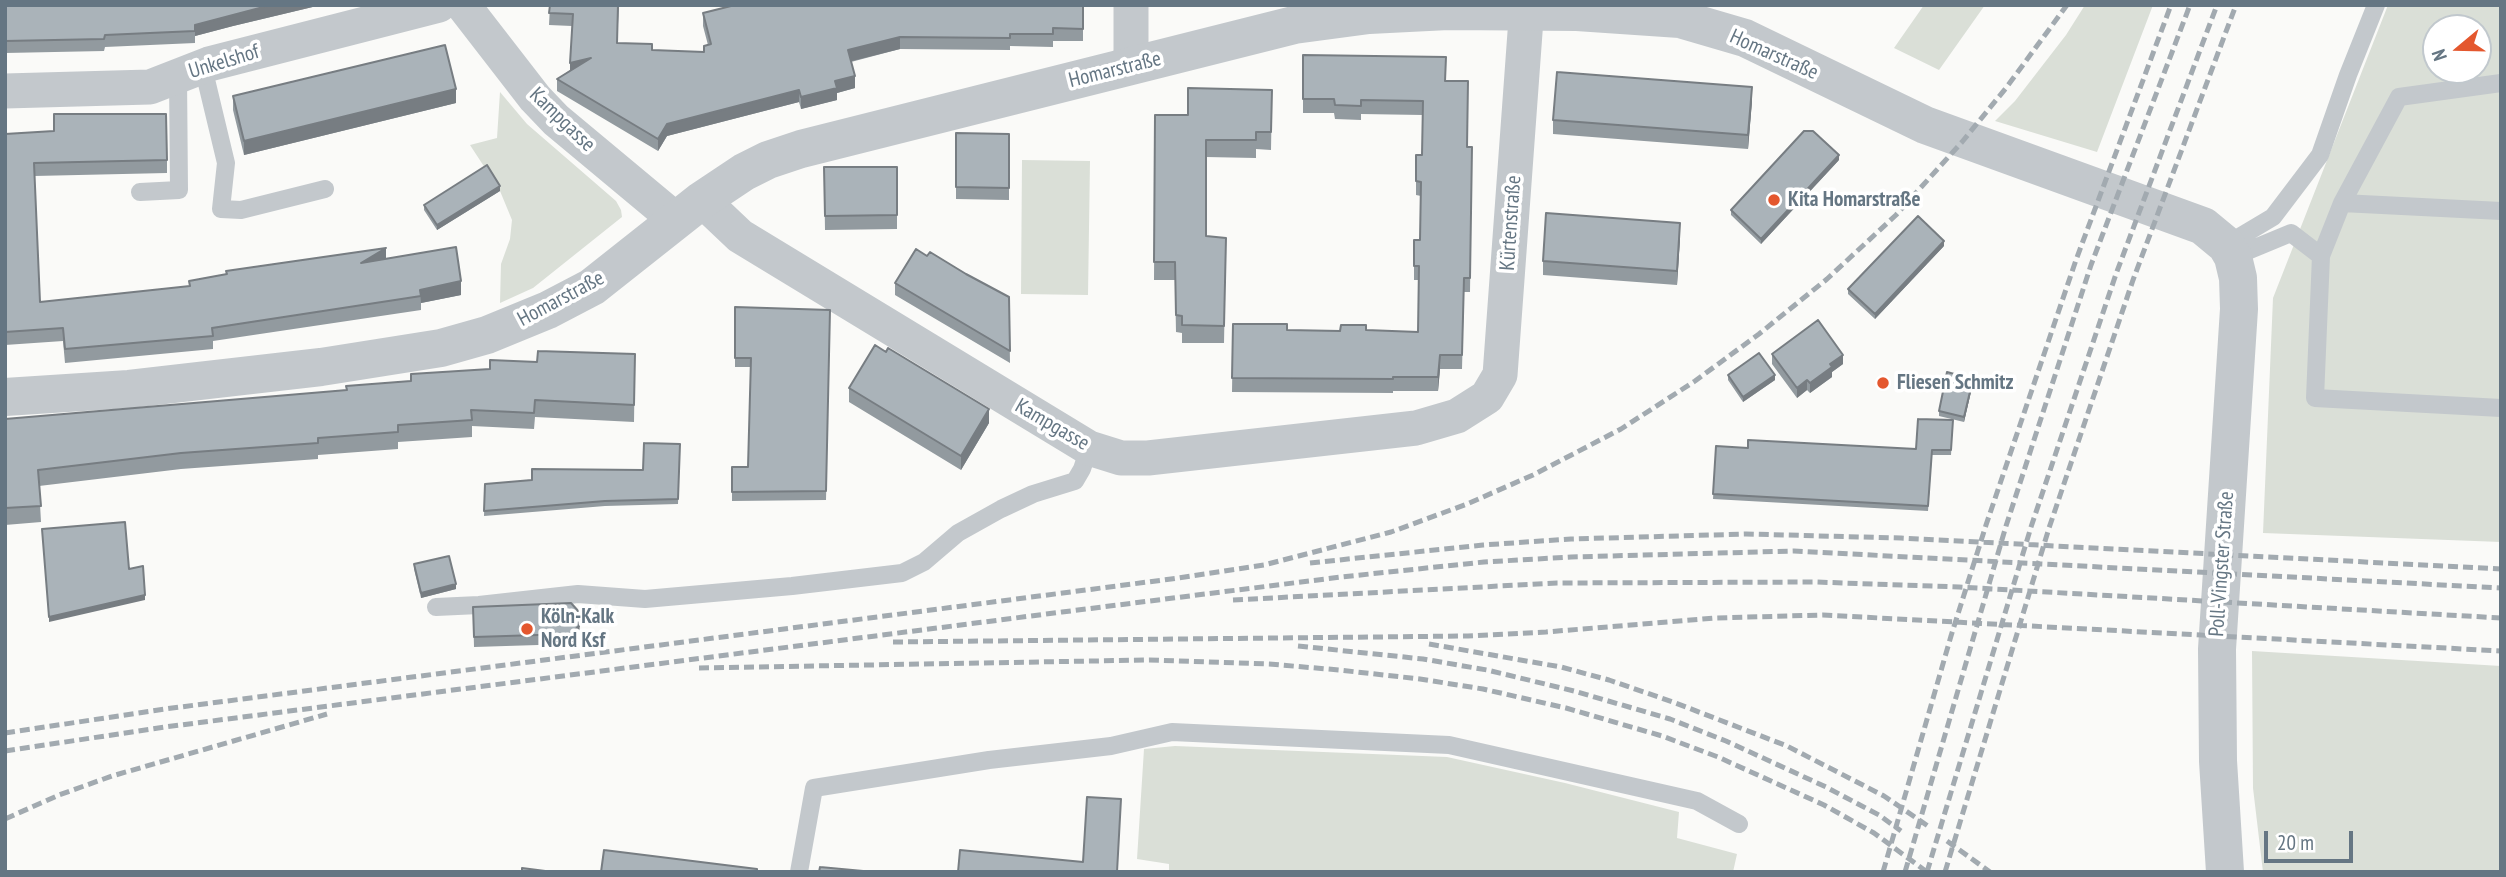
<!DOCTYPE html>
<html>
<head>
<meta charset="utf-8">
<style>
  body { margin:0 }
  #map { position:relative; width:2506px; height:877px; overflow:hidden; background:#fafaf8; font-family:"PT Sans Narrow",sans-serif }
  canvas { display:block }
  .frame { position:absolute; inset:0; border:7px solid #657683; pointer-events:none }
  .north { position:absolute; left:2422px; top:14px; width:70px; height:70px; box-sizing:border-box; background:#fff; border:2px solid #c1c8cd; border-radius:50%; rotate:251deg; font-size:19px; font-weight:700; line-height:28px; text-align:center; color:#657683 }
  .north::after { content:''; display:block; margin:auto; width:24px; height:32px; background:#e4572e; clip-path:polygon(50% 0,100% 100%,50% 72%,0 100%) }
  .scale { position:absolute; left:2264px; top:831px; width:89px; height:32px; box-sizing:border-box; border:4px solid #657683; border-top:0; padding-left:9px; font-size:21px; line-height:24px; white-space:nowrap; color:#657683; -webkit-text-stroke:5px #fff; paint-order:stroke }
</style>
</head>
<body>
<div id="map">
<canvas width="2506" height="877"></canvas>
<div class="frame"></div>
<div class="north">N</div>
<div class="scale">20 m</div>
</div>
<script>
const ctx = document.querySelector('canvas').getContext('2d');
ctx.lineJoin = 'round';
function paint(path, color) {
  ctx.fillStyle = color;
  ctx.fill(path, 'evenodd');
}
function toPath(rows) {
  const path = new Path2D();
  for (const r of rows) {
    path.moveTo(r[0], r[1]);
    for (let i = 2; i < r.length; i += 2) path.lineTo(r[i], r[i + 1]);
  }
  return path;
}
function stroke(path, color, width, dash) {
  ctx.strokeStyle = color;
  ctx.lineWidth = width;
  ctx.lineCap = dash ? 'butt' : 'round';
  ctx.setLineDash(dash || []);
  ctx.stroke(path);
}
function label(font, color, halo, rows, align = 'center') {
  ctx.font = font + ' "PT Sans Narrow",sans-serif';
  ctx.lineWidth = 7;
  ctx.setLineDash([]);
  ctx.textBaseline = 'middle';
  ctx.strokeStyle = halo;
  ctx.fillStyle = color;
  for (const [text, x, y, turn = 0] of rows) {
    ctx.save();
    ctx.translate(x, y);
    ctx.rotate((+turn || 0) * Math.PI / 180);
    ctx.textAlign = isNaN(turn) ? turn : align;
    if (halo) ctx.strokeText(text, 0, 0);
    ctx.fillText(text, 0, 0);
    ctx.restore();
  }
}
paint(toPath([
  [1924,5,1985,5,1939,70,1894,48],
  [2085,5,2153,5,2097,152,1995,121,2015,101,2066,35],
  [2388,5,2501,5,2501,542,2263,533,2273,298],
  [2436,28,2478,28,2478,70,2436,70],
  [500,92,527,124,616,201,621,210,622,217,533,288,500,303,501,264,510,239,512,220,500,191,470,145,497,138],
  [1022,160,1090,161,1088,295,1021,294],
  [2252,651,2501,666,2501,872,2263,872,2253,788],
  [1175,746,1447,757,1565,783,1679,812,1677,838,1737,854,1733,872,1169,872,1169,864,1137,859,1144,749]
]), '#dadfd7');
stroke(toPath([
  [203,67,226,163,221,209,241,210,325,189],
  [2501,83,2399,97,2342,203,2321,256,2315,398,2501,408],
  [140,192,179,190,178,76],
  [2342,203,2501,211],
  [2226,245,2273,217,2320,155,2348,75,2376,5],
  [2233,257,2291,233,2321,256],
  [436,607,479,605,578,594,645,599,792,586,902,573,924,562,958,533,1001,509,1033,494,1075,481,1082,469,1089,448],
  [799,872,814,788,989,760,1111,746,1172,732,1449,745,1697,801,1739,824]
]), '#c3c8cc', 18);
stroke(toPath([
  [463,5,535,98,556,120,676,220],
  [1131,66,1131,5],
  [5,91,150,87,209,64,439,5],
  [702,200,740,236,1089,448,1121,458,1148,458,1416,428,1457,416,1487,397,1500,375,1527,5]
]), '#c3c8cc', 35);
stroke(toPath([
  [5,397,129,389,321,367,441,348,487,335,548,310,592,287,702,200,744,172,768,160,801,149,1294,25,1369,15,1448,11,1577,12,1680,19,1745,38,1925,125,2203,226,2226,245,2233,257,2238,278,2239,309,2217,649,2218,761,2225,872]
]), '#c3c8cc', 38);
stroke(toPath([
  [1310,563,1483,545,1571,539,1746,534,1901,538,2501,569],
  [1233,600,1557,583,1815,582,1959,587,2501,618],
  [893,642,1468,636,1546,632,1715,618,1823,615,2501,651],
  [1429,644,1561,667,1609,680,1673,702,1787,746,1884,796,1928,826],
  [1298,646,1423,659,1487,670,1574,691,1670,719,1726,741,1826,787,1879,815,1901,831],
  [699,668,1149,660,1269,664,1339,670,1420,679,1483,689,1566,708,1662,736,1718,757,1824,805,1874,833,1927,872],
  [5,733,165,709,1171,579,1264,565,1391,532,1467,504,1533,475,1621,429,1695,381,1759,334,1827,279,1896,215,1962,142,2006,88,2067,5],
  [5,751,165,727,1062,612,1341,577,1484,562,1571,557,1794,551,2501,588],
  [5,819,59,795,112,776,327,714],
  [1947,841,1990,872],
  [1883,872,1951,636,1986,525,2076,260,2171,5],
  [1905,872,2006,526,2091,265,2190,5],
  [1927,872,2031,527,2116,274,2217,5],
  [1945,872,2049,528,2133,280,2236,5]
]), '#a2aab0', 5, [10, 5]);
paint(toPath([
  [5,5,321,5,233,26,195,36,195,43,105,47,104,51,5,53],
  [550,5,619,5,617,43,652,50,704,52,708,45,703,26,703,13,810,6,1083,5,1083,41,1053,41,1053,47,1010,46,1010,50,900,49,851,62,855,88,837,93,837,100,801,109,799,102,667,136,658,151,557,91,557,79,570,70,572,26,549,25],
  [1303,55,1446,81,1467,147,1472,147,1470,292,1464,292,1462,369,1440,369,1438,391,1393,391,1393,393,1232,392,1233,324,1287,330,1340,331,1366,330,1418,332,1419,280,1414,280,1414,266,1420,240,1421,196,1416,195,1416,155,1422,155,1423,115,1361,114,1361,120,1335,119,1334,113,1303,113],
  [1272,90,1271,150,1256,149,1256,158,1206,157,1206,236,1226,238,1224,343,1182,343,1182,333,1176,332,1175,280,1154,280,1155,115,1188,115],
  [233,96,456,103,244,155,233,110],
  [1752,101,1748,149,1553,134,1553,120],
  [956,133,1009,134,1009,200,956,199],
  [5,134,167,160,167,173,34,176,40,302,189,286,189,281,386,259,461,295,421,303,421,310,213,341,213,349,65,363,63,341,5,345],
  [1839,160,1761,244,1731,215,1731,210],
  [824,167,897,167,897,229,825,230],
  [500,191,437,230,424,210,424,205],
  [1680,237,1677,285,1543,275,1543,261],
  [1944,246,1875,319,1848,294,1848,289],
  [927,256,1009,297,1010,363,895,295,895,283],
  [735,307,830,310,826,500,732,501,732,467,748,467,751,367,735,367],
  [635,354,634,422,535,417,534,429,472,426,472,437,398,442,398,449,318,455,318,459,181,469,39,486,41,522,5,525,5,419,346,390,490,369],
  [1772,354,1843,364,1832,372,1832,377,1810,393,1807,390,1797,398,1772,364],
  [1728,375,1775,380,1743,402,1728,380],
  [1973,383,1964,422,1939,416,1939,411],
  [849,388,989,423,961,470,849,402],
  [1953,420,1951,455,1932,455,1928,511,1713,499,1716,446,1748,448,1916,449],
  [680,444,678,504,605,506,484,516,485,484,643,470],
  [414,564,456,589,421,598,414,569],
  [473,607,580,622,579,636,570,644,474,647]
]), '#929a9f');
paint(toPath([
  [271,5,321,5,233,26,195,36,195,25],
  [900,37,900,49,848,62,848,50],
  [591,58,570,75,570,63],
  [855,76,855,88,837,93,837,100,801,109,801,97,835,81],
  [1752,87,1752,101,1748,149,1748,135],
  [456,89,456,103,244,155,244,141],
  [799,90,799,102,667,136,658,151,658,139,667,124],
  [1839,155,1839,160,1761,244,1761,239],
  [500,186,500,191,437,230,437,225],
  [1680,223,1680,237,1677,285,1677,271],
  [1944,241,1944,246,1875,319,1875,314],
  [386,248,386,261,361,263],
  [461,281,461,295,421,303,420,290],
  [1440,355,1440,369,1438,391,1438,377],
  [1843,355,1843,364,1832,372,1832,377,1810,393,1810,383,1830,364],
  [1775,375,1775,380,1743,402,1743,397],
  [1973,379,1973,383,1964,422,1964,417],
  [1807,380,1807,390,1797,398,1797,388],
  [989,409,989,423,961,470,961,456],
  [456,584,456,589,421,598,421,593],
  [145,595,145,600,49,622,49,617],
  [580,613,579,636,570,644,570,634]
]), '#777d82');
const building = toPath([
  [5,5,271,5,195,25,195,31,105,35,104,39,5,41,5,5],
  [550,5,618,5,617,43,652,44,652,50,704,52,704,46,711,44,703,13,735,5,1083,5,1083,29,1053,28,1053,34,1010,34,1010,38,900,37,848,50,855,76,835,81,837,88,801,97,799,90,667,124,658,139,557,79,591,58,570,63,573,14,549,13,550,5],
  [445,45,456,89,244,141,233,96,445,45],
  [1303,55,1446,57,1445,81,1468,81,1467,147,1472,147,1470,278,1464,278,1462,355,1440,355,1438,377,1393,377,1393,379,1232,378,1233,324,1287,324,1287,330,1340,331,1341,325,1366,325,1366,330,1418,332,1419,266,1414,266,1414,240,1420,240,1421,182,1416,181,1416,155,1422,155,1423,101,1361,100,1361,106,1335,105,1334,99,1303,99,1303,55],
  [1557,72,1752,87,1748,135,1553,120,1557,72],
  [1188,88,1272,90,1271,132,1256,132,1256,140,1206,140,1206,236,1226,238,1224,326,1182,325,1182,316,1176,315,1175,262,1154,262,1155,115,1188,115,1188,88],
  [54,114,166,114,167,160,34,163,40,302,190,286,189,281,227,274,226,271,386,248,361,263,456,247,461,281,420,290,421,296,212,328,213,336,65,349,63,328,5,332,5,134,54,131,54,114],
  [1804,131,1813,131,1839,155,1761,239,1731,210,1804,131],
  [956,133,1009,134,1009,188,956,187,956,133],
  [487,165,500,186,437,225,424,205,487,165],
  [824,167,897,167,897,215,825,216,824,167],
  [1546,213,1680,223,1677,271,1543,261,1546,213],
  [1918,216,1944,241,1875,314,1848,289,1918,216],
  [916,249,927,256,930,252,966,274,1009,297,1010,351,895,283,916,249],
  [735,307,830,310,826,491,732,492,732,467,748,467,751,358,735,358,735,307],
  [1818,320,1843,355,1830,364,1832,367,1810,383,1807,380,1797,388,1772,354,1818,320],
  [875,345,886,352,888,348,989,409,961,456,849,388,875,345],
  [538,351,635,354,634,405,535,400,534,413,471,410,472,420,398,425,398,432,318,438,318,443,181,453,38,470,41,506,5,508,5,419,347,390,346,386,411,381,411,374,490,369,490,360,537,362,538,351],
  [1759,353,1775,375,1743,397,1728,375,1759,353],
  [1947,372,1973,379,1964,417,1939,411,1947,372],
  [1918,419,1953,420,1951,450,1932,450,1928,506,1713,494,1716,446,1748,448,1748,440,1916,449,1918,419],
  [644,443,680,444,678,499,605,501,484,511,485,484,532,480,532,469,643,470,644,443],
  [125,522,129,569,143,566,145,595,49,617,42,529,125,522],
  [449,556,456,584,421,593,414,564,449,556],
  [571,603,580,613,579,626,570,634,474,637,473,607,571,603],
  [1087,797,1121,799,1117,872,958,872,960,850,1083,862,1087,797],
  [604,850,757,869,757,872,601,872,604,850],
  [820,867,874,872,819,872,820,867],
  [522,868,553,872,522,872,522,868]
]);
paint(building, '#aab3b9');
stroke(building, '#777d82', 2);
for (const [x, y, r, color] of [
  [1774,200,7,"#e4572e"],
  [1883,383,7,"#e4572e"],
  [527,629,7,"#e4572e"]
]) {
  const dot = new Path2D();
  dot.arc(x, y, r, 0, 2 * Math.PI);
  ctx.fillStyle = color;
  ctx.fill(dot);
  stroke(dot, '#fff', 2.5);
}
label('21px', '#657683', '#fff', [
  ["Homarstraße",1774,55,24],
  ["Unkelshof",224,62,-17],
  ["Homarstraße",1115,70,-14],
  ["Kampgasse",562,120,44],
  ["Kürtenstraße",1511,223,-86],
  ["Homarstraße",561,299,-28],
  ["Kampgasse",1052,425,30],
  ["Poll-Vingster Straße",2222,564,-86]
]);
label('bold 21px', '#657683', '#fff', [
  ["Kita Homarstraße",1788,200],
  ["Fliesen Schmitz",1897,383],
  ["Köln-Kalk",541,617],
  ["Nord Ksf",541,641]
], 'left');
</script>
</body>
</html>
